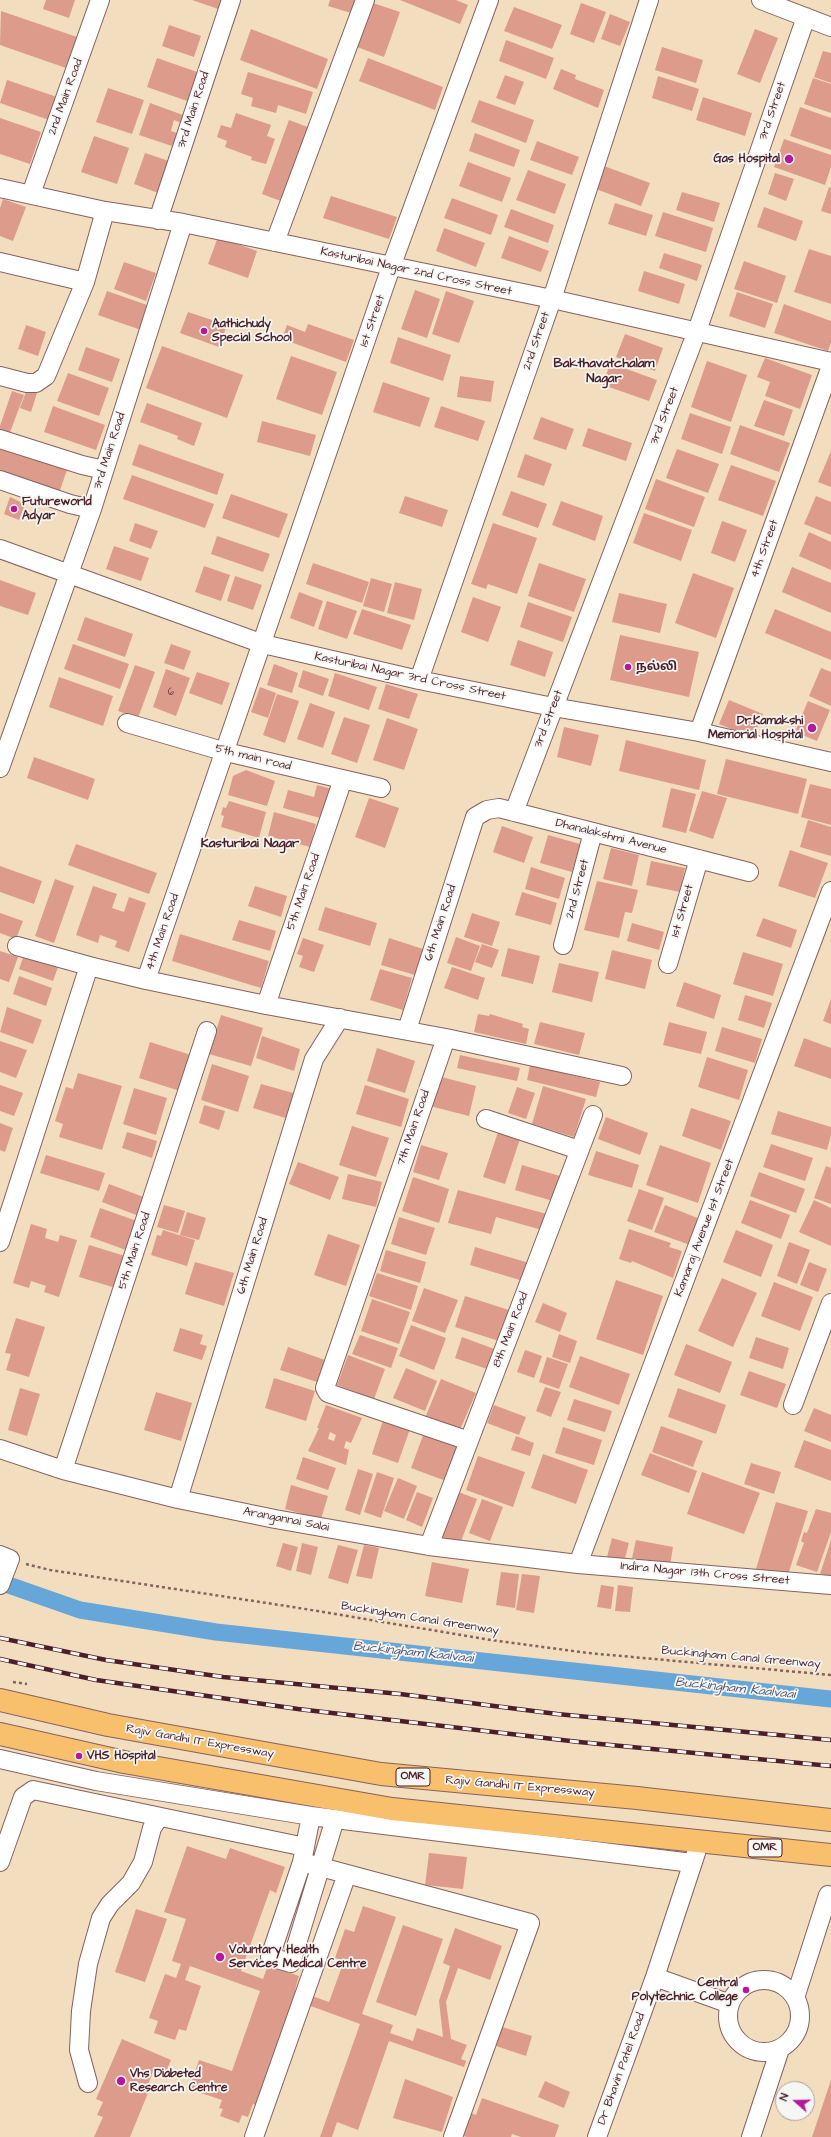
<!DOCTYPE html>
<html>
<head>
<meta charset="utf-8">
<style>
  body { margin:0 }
  #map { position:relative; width:831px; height:2137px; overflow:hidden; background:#f3ddbf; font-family:"Architects Daughter",sans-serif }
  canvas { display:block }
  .north { position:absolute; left:775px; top:2081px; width:40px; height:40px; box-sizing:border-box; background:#f6f6f2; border:1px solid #b1a0a2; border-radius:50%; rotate:290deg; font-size:11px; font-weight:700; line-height:16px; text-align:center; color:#4a1f2b }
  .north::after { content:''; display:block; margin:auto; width:14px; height:18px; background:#b5179e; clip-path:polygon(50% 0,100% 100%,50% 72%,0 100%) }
</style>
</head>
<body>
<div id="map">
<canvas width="831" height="2137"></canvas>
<div class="north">N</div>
</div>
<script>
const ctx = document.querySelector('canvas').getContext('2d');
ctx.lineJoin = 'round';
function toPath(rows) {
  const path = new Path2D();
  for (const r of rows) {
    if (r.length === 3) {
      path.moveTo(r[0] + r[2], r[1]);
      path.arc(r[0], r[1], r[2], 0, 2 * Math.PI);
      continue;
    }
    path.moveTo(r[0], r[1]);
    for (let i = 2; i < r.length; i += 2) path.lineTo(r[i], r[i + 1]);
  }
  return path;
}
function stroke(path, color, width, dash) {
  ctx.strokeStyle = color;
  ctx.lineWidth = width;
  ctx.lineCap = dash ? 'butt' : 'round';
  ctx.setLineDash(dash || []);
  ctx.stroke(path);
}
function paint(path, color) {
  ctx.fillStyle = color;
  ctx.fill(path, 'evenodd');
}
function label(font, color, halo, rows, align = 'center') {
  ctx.font = font + ' "Architects Daughter","Noto Sans Tamil",sans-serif';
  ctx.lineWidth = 3.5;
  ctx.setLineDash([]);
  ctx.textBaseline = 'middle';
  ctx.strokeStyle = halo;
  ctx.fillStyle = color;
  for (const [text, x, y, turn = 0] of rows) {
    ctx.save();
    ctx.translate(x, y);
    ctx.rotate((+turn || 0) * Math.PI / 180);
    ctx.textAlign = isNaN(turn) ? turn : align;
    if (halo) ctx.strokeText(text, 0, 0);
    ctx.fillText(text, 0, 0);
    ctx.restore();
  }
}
stroke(toPath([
  [0,1582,80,1610,216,1632,831,1699]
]), '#66a6d9', 17);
paint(toPath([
  [46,0,75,0,69,18,43,9],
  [192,0,228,0,224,11],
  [330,0,355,0,351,13,328,6],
  [400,0,456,0,468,5,460,24],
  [373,3,400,12,384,57,357,47],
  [581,3,606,12,594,43,570,34],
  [514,7,562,25,552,49,504,31],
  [1,11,77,37,66,68,0,45],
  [610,14,630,22,620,46,601,39],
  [169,25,201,36,194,57,162,46],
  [251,29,328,59,317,89,240,60],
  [755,29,778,38,760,83,737,74],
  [506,40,554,58,546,79,499,61],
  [662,47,703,60,696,83,655,70],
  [823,51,831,53,831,83,814,77],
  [157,58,203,74,193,103,147,87],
  [368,58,443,87,435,110,359,81],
  [561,69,576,75,575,79,604,90,598,108,553,89],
  [248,72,313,92,306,114,278,105,276,113,251,106,253,98,241,94],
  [505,75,524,82,515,105,496,98],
  [658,76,699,89,692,111,652,98],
  [813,78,831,84,831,113,804,104],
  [7,80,57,97,49,120,0,103],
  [108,88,144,100,132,134,96,122],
  [703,97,752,113,745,136,696,120],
  [479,100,534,120,526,143,471,122],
  [150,103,183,115,181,123,174,120,171,131,177,133,172,146,139,135],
  [800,107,831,118,831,150,790,136],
  [236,113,271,125,267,136,275,139,266,164,251,160,252,157,225,147,227,141,217,137,221,125,231,128],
  [0,118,41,132,30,164,0,154],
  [289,120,313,129,286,203,262,194],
  [475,133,520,150,514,167,469,151],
  [94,136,129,148,117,184,81,172],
  [784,139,831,155,831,167,825,185,774,167],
  [537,141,579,157,572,175,530,160],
  [145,153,172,162,161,194,134,184],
  [468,162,511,178,502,202,459,186],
  [604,166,650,183,641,206,596,189],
  [528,170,566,184,555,214,516,200],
  [775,173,794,179,786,201,768,194],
  [829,187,831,188,831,214,821,211],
  [682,192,720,203,714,222,676,210],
  [331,196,397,217,389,239,323,218],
  [452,198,498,215,491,235,444,218],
  [3,199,26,207,13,241,0,236,0,208],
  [615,203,653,215,646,236,608,224],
  [764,207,803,221,796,241,757,227],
  [511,209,554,225,548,243,504,227],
  [663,212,713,228,706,252,655,236],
  [444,228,485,243,476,267,436,251],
  [509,236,549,251,541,272,501,258],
  [218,237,257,251,248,278,208,264],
  [809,249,831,256,831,304,794,292],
  [664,253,702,265,697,281,659,268],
  [744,261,786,276,777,303,734,289],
  [124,262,156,273,146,301,114,289],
  [644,271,685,284,679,304,638,291],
  [415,290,440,299,427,338,401,329],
  [107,291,150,306,141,330,98,315],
  [446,291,474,301,459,343,432,334],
  [737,292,773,304,765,328,729,316],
  [784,304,831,321,831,342,828,351,774,333],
  [188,312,227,325,219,347,180,333],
  [308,324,354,340,346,362,282,339,287,325,305,332],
  [26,325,46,332,38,356,18,349],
  [625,334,663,348,655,371,616,357],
  [398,337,451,355,443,381,390,363],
  [162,346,243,375,227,418,146,388],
  [86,347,120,359,112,382,78,370],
  [291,356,337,372,322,415,276,399],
  [765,358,812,375,800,409,765,396,770,382,757,377],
  [707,361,747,375,731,422,691,407],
  [610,363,657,380,649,401,603,385],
  [68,373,109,388,99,416,57,401],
  [460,376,494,381,491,402,457,397],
  [383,382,430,398,420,427,373,412],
  [27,389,37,393,31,412,20,408],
  [12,391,24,395,9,435,0,431,0,426],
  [764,400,793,410,784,436,754,426],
  [147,403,202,423,194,446,177,439,178,436,140,422],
  [53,406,105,425,96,450,44,432],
  [441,406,485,421,478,441,434,427],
  [690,413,731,427,722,454,681,439],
  [541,417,574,429,566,450,533,439],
  [262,421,316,435,310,456,257,442],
  [740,425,790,443,779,472,730,454],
  [588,428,632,443,626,461,582,446],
  [2,444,68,467,58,496,0,476,0,450],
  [139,444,224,474,217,495,132,465],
  [677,449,719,464,708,493,666,478],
  [831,451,831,487,818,482],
  [525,454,552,464,544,486,517,477],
  [731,465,776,481,763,516,718,500],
  [132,475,214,504,205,528,123,499],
  [656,479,705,497,694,527,645,509],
  [511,491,547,504,538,528,502,515],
  [231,494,288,514,279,538,222,518],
  [405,496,448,510,442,527,399,513],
  [816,496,831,502,831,535,804,524],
  [10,497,25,504,19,520,4,514],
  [561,501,603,516,595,541,552,525],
  [644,513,692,530,681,561,633,543],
  [722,521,747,530,735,562,711,553],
  [135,523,158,531,151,549,129,541],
  [493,523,537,538,517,594,488,584,486,589,471,584],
  [809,532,831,542,831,570,799,556],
  [217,536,270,554,263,572,211,554],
  [114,546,149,558,141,581,106,569],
  [313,563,369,582,362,603,306,584],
  [539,563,586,579,574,612,528,596],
  [204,566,230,575,221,601,195,592],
  [792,567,831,583,831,613,782,592],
  [693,573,734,588,716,638,675,623],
  [235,576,262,585,253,610,227,601],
  [371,578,392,584,384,612,363,606],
  [0,580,36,593,28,615,0,606],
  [395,582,422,589,414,620,387,613],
  [299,592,323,601,314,627,290,618],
  [619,593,667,604,660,633,612,622],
  [473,597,501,607,488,642,461,632],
  [327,601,357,611,347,639,318,629],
  [528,602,572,617,563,642,520,627],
  [362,609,411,625,402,650,353,634],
  [775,609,831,632,831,660,765,633],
  [85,617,133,634,125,657,77,640],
  [620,635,699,652,689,697,610,680],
  [518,640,553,652,545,677,510,665],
  [73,644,129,664,120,689,64,669],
  [171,644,191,651,184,670,164,663],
  [274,664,298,673,292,693,267,685],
  [135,665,155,672,138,718,118,711],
  [821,668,831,672,831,706,809,696],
  [166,669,190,678,176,716,153,707],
  [303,670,329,679,323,696,298,687],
  [197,672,230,683,222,705,189,693],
  [335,673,377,687,369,710,328,696],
  [59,677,113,696,103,726,49,707],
  [386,684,418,694,409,719,378,709],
  [260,687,276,693,268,718,251,712],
  [277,694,299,701,285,743,263,735],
  [729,700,763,714,753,738,719,724],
  [808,701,830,710,817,741,795,732],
  [310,703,335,712,323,748,297,739],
  [344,717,370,725,357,763,331,754],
  [387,718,418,729,404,770,373,760],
  [564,727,599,735,591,766,557,757],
  [626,740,706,760,699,790,619,771],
  [34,757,95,779,88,800,27,778],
  [726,759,807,779,798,814,717,794],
  [246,770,275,781,267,806,228,795,233,776],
  [810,784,831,789,831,825,801,817],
  [317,785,332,789,324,819,283,808,288,790,314,797],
  [671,788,696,794,686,833,662,827],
  [702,791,727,798,713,839,689,831],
  [369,798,399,808,385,848,355,837],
  [229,801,266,812,259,838,221,827,224,816,221,815,223,807,226,808],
  [274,812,316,824,310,847,268,836],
  [808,820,831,827,831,856,800,847],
  [502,826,533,837,524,863,493,852],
  [548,835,580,844,572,872,540,863],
  [76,844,157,873,149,894,68,865],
  [611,848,639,855,632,886,603,879],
  [790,850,828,863,815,898,778,886],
  [651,861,685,868,680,892,646,885],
  [0,866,42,881,34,904,0,892],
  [531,867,565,878,559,899,525,889],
  [55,879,74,886,54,943,35,936],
  [597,881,638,890,632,913,625,912,619,938,584,930],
  [93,886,117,894,112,908,124,912,129,897,146,903,129,952,115,947,117,941,100,935,98,943,76,935],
  [255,886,287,896,281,917,248,906],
  [522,892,557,903,551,925,515,915],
  [325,907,377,923,370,946,318,930],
  [0,913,23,921,16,939,0,933],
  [472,913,500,922,492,946,464,937],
  [763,918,797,930,791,948,756,936],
  [239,920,276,931,270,951,232,940],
  [632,923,664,932,659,950,627,941],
  [180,934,269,961,261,988,172,961],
  [456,937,480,946,471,971,447,963],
  [303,938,324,945,314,972,299,967,303,956,297,954],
  [389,938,423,949,415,975,381,965],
  [482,944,499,950,492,968,475,962],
  [508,948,540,956,533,984,501,976],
  [612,950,652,960,645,989,605,979],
  [0,951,18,957,9,982,0,979],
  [743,952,783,964,773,996,733,984],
  [24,955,58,967,53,981,19,969],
  [559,963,599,972,592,1002,552,992],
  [452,967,485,978,478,1000,444,988],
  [380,969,412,978,403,1010,370,1000],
  [19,976,52,988,46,1006,13,994],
  [684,982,721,995,714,1019,676,1006],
  [745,995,772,1003,764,1028,738,1020],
  [831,999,831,1024,823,1021],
  [7,1007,42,1020,33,1044,0,1032],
  [478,1014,489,1016,490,1014,523,1024,522,1027,529,1029,526,1044,474,1032],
  [221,1015,263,1028,251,1066,209,1054],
  [540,1022,585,1033,579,1055,534,1044],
  [669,1022,707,1032,701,1054,663,1045],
  [722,1027,762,1039,755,1063,715,1051],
  [262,1036,300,1049,294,1071,256,1058],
  [804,1038,831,1048,831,1079,794,1066],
  [0,1041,27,1050,16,1078,0,1072],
  [150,1042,191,1055,180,1091,139,1078],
  [377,1048,415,1061,405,1093,367,1081],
  [460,1055,520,1068,517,1081,457,1068],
  [707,1057,748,1070,739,1100,698,1087],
  [212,1064,249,1076,238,1112,201,1100],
  [530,1065,600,1082,596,1097,527,1080],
  [78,1073,122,1086,102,1150,59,1137,63,1124,55,1121,66,1087,73,1089],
  [438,1076,476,1086,469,1116,430,1106],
  [261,1084,297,1094,289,1119,253,1108],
  [0,1085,23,1093,14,1116,0,1111],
  [365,1085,409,1099,401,1127,356,1114],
  [543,1086,586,1099,574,1137,532,1124],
  [517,1087,535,1093,526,1119,508,1113],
  [134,1088,167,1098,156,1135,123,1124],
  [204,1105,225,1111,219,1130,199,1123],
  [691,1108,731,1121,721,1150,682,1136],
  [778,1111,831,1127,831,1135,827,1150,771,1134],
  [606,1117,648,1133,640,1155,598,1139],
  [0,1123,13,1128,5,1152,0,1150],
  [352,1126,389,1138,376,1177,339,1165],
  [127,1132,157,1141,152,1158,122,1148],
  [498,1132,520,1139,505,1184,483,1177],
  [771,1144,813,1158,805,1181,763,1167],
  [421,1145,448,1153,439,1180,413,1172],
  [660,1145,711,1163,698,1203,646,1185],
  [596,1151,639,1165,632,1188,588,1175],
  [46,1155,105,1173,99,1191,40,1173],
  [298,1162,339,1177,330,1200,289,1184],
  [522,1165,560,1176,553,1201,515,1190],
  [826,1166,831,1168,831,1204,814,1198],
  [759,1172,805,1189,796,1213,750,1196],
  [348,1174,382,1182,376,1207,342,1199],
  [413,1177,449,1189,439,1223,402,1211],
  [109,1184,146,1198,139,1216,102,1202],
  [639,1189,664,1198,652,1230,627,1221],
  [458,1190,547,1214,542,1230,496,1217,491,1234,448,1223],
  [750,1200,790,1215,781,1239,741,1223],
  [814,1200,831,1208,831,1246,799,1232],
  [164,1205,185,1211,178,1233,157,1227],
  [665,1205,700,1219,690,1245,654,1232],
  [100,1208,137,1221,126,1250,90,1237],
  [187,1212,206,1218,199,1240,180,1235],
  [399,1217,435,1228,426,1255,391,1244],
  [31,1224,47,1229,45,1238,58,1242,60,1235,77,1240,59,1297,44,1292,46,1286,31,1281,29,1288,13,1283],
  [629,1229,671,1243,669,1247,682,1251,673,1278,632,1261,631,1263,619,1259],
  [163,1230,195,1240,187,1266,151,1255,157,1235,161,1236],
  [736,1230,773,1245,761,1277,723,1262],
  [328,1234,360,1245,346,1286,314,1275],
  [789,1242,810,1250,797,1284,777,1276],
  [89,1245,125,1256,116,1288,79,1277],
  [475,1247,529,1263,523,1281,470,1265],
  [386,1250,426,1262,420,1283,380,1271],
  [195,1262,234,1273,224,1306,185,1294],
  [809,1262,827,1269,818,1292,800,1285],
  [377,1273,418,1286,411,1310,369,1296],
  [722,1278,757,1293,733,1347,698,1331],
  [616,1280,663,1296,643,1355,596,1339],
  [774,1282,813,1297,800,1331,761,1316],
  [424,1288,458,1300,445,1333,412,1321],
  [465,1296,509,1310,499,1341,455,1327],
  [372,1299,410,1312,399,1344,361,1331],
  [543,1303,567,1313,560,1332,535,1322],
  [16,1318,45,1327,29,1377,6,1370,11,1354,5,1353],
  [411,1325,446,1338,434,1370,399,1356],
  [180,1328,203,1335,200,1344,207,1346,202,1360,173,1351],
  [559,1334,577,1341,570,1363,552,1357],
  [360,1335,398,1348,391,1368,352,1354],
  [462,1337,497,1350,490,1370,455,1358],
  [756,1337,789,1348,783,1369,749,1358],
  [686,1344,732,1362,720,1393,674,1375],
  [288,1347,325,1360,317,1382,280,1370],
  [525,1350,542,1356,534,1378,517,1372],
  [348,1355,385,1369,374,1399,337,1385],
  [580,1356,630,1374,619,1405,569,1387],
  [547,1357,568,1364,559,1389,539,1382],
  [406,1368,437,1381,425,1411,393,1398],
  [749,1371,786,1384,777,1408,740,1395],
  [274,1378,315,1391,306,1421,265,1408],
  [441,1379,476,1393,459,1432,425,1418],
  [545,1387,561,1392,551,1417,536,1411],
  [20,1388,40,1394,27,1436,8,1430],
  [678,1388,726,1405,716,1434,668,1417],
  [156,1392,192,1403,181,1441,144,1430],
  [574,1399,612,1411,605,1432,567,1420],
  [326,1405,362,1418,351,1443,346,1441,344,1448,349,1450,346,1465,308,1451,319,1428,317,1428],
  [330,1432,336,1435,334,1441,328,1439],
  [494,1405,526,1417,519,1435,487,1423],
  [814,1408,831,1415,831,1442,804,1431],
  [384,1417,411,1426,398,1463,372,1454],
  [661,1426,703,1441,693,1467,652,1452],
  [563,1427,602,1440,594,1465,555,1453],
  [425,1430,460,1443,446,1481,411,1468],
  [516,1436,534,1443,530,1456,511,1450],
  [804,1440,831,1450,831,1481,794,1467],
  [650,1453,697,1471,689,1493,641,1475],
  [543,1454,588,1470,576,1504,531,1488],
  [478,1456,525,1472,513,1507,466,1490],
  [303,1457,336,1468,328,1490,296,1479],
  [751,1463,781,1472,774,1494,744,1484],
  [358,1469,373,1474,360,1515,345,1510],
  [377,1472,394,1478,381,1518,364,1512],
  [702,1472,760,1493,744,1534,687,1514],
  [398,1478,417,1486,404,1519,384,1511],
  [291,1485,328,1496,321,1519,285,1509],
  [456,1491,477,1499,460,1544,439,1536],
  [417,1492,433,1498,422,1527,406,1520],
  [482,1499,503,1507,490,1541,469,1533],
  [776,1502,808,1511,787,1578,756,1569],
  [816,1509,831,1513,831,1532,817,1572,796,1565,804,1543,801,1541,804,1532,807,1533],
  [612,1538,629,1543,624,1562,607,1557],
  [636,1540,673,1547,670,1565,632,1558],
  [831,1540,831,1577,820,1574],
  [283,1543,298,1547,291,1571,276,1566],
  [302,1543,318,1547,311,1575,296,1571],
  [338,1545,358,1550,348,1584,328,1578],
  [364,1545,379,1548,372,1579,356,1576],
  [432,1562,469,1569,462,1603,425,1596],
  [501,1572,519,1574,515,1608,496,1605],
  [522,1574,540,1576,534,1613,516,1610],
  [601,1585,614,1587,611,1609,597,1607],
  [618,1585,633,1587,630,1612,615,1611],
  [187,1846,226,1859,230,1848,285,1867,276,1893,270,1890,241,1971,263,1979,268,1965,299,1976,295,1990,329,2002,344,1961,335,1958,345,1929,354,1932,363,1906,396,1917,362,2014,393,2025,390,2033,413,2041,417,2028,443,2037,439,2001,450,1966,443,1963,455,1928,502,1946,490,1980,458,1968,446,2002,451,2039,467,2045,461,2059,466,2061,464,2067,389,2041,358,2130,337,2122,332,2137,320,2137,360,2024,297,2001,260,2106,253,2104,248,2117,242,2115,239,2123,220,2116,223,2109,219,2108,222,2100,189,2089,199,2060,232,2071,260,1991,190,1966,185,1980,201,1986,186,2031,179,2029,175,2040,154,2033,158,2021,149,2018,165,1974,176,1978,181,1964,172,1961,186,1919,164,1912],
  [429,1853,467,1857,463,1889,425,1885],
  [136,1909,167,1919,145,1982,115,1972],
  [403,1925,443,1939,416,2016,376,2002],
  [499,2026,532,2036,526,2056,493,2045],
  [122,2039,171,2060,164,2077,153,2072,145,2092,148,2093,130,2137,94,2137,103,2117,97,2115,103,2102,96,2099],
  [405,2079,453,2097,442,2132,393,2118],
  [831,2080,831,2137,812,2137],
  [545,2081,570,2092,564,2108,538,2097],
  [482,2098,559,2125,555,2137,521,2137,512,2134,511,2137,467,2137,460,2135,468,2112,476,2115]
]), '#dd9b8c');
const minor = toPath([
  [761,0,831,27],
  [0,188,105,211,183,223,552,299,831,362],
  [31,194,100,0],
  [158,220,231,0],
  [275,242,365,0],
  [0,262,85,282],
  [0,376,27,383,36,383,46,376,85,282,105,211],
  [0,439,82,465,104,470],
  [0,480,70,504,92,509],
  [0,549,263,644,419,680,553,707,699,732,831,762],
  [419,680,552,299,649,0],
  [127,723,226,752,381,788],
  [699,732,831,366],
  [0,768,92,509,183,223],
  [514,812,697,331,806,17],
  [563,945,593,832],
  [17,946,89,966],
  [668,964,699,859],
  [146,980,266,1005,446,1038],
  [266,1005,343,779],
  [407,1030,475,817,487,810,499,808,749,872],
  [486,1119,579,1150],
  [0,1242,89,966,146,980,391,267,489,0],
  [793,1405,831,1303],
  [469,1441,328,1393,325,1388,446,1038,622,1076],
  [0,1449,63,1470,178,1499,275,1519,429,1546,578,1564,831,1585],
  [63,1470,207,1031],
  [178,1499,314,1059,340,1018],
  [429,1546,593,1115],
  [0,1555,10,1559,0,1585],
  [578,1564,831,891],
  [0,1759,96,1781,311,1816,692,1863],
  [311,1816,302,1862,270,1957,291,1963,335,1819],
  [0,1862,23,1797,33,1790,161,1817],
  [302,1862,530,1923,453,2137],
  [655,1977,730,2004],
  [764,2016,36],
  [795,1998,828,1895],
  [88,2083,79,2050,81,2011,88,1964,101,1918,110,1904,131,1883,143,1862,152,1828,158,1819,161,1817,305,1847],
  [254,2137,347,1874],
  [597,2137,655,1977,696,1853],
  [751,2137,780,2049]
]);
const major = toPath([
  [0,1700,108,1725,381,1774,637,1798,831,1820],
  [0,1734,124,1762,392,1809,831,1855]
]);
stroke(minor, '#85625f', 20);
stroke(major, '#85625f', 24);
stroke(toPath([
  [26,1564,50,1570,293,1607,491,1640,588,1653,831,1675],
  [13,1682,27,1684]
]), '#85625f', 2.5, [3, 3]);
stroke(minor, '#fff', 18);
stroke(major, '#f8bf6c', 22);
const rail = toPath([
  [0,1638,106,1660,223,1677,400,1694,557,1714,831,1740],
  [0,1659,96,1680,298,1709,579,1742,831,1766]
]);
stroke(rail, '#4a1f2b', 4.5);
stroke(rail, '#f6f6f2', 3, [9]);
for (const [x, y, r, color] of [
  [789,159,5,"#b5179e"],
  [204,331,4,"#b5179e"],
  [14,509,4,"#b5179e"],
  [628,667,4,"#b5179e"],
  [812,728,5,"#b5179e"],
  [79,1756,4,"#b5179e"],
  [220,1957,5,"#b5179e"],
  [746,1990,4,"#b5179e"],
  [121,2081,5,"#b5179e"]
]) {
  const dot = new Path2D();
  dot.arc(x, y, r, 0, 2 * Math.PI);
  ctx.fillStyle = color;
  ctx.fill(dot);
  stroke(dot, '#f6f6f2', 1.5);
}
label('10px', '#6f3e43', null, [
  ["6",171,693]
]);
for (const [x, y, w] of [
  [413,1777,34],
  [765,1848,34]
]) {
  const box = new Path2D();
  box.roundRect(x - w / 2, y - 9, w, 18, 3);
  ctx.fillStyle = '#f6f6f2';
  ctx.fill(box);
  stroke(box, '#4a1f2b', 1);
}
label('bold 11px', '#4a1f2b', null, [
  ["OMR",413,1777],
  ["OMR",765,1848]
]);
label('12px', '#4a1f2b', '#f6f6f2', [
  ["2nd Main Road",66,97,-70],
  ["3rd Main Road",194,110,-72],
  ["3rd Street",773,111,-71],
  ["Kasturibai Nagar 2nd Cross Street",416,272,12],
  ["1st Street",373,321,-71],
  ["2nd Street",537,341,-71],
  ["3rd Street",665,416,-69],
  ["3rd Main Road",110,451,-72],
  ["4th Street",765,549,-70],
  ["Kasturibai Nagar 3rd Cross Street",410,677,12],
  ["3rd Street",549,719,-69],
  ["5th main road",253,758,14],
  ["Dhanalakshmi Avenue",611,837,14],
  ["2nd Street",578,889,-75],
  ["5th Main Road",304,892,-71],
  ["1st Street",683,911,-74],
  ["6th Main Road",441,923,-72],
  ["4th Main Road",163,932,-71],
  ["7th Main Road",414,1128,-71],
  ["Kamaraj Avenue 1st Street",705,1228,-69],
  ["5th Main Road",135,1251,-72],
  ["6th Main Road",253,1256,-73],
  ["8th Main Road",511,1330,-69],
  ["Arangannai Salai",286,1520,11],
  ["Indira Nagar 13th Cross Street",705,1574,5],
  ["Buckingham Canal Greenway",420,1619,9],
  ["Buckingham Canal Greenway",741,1658,5],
  ["Rajiv Gandhi IT Expressway",200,1742,10],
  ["Rajiv Gandhi IT Expressway",520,1787,5],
  ["Dr Bhavin Patel Road",622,2069,-70]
]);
label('bold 12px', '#4a1f2b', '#f6f6f2', [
  ["Gas Hospital",780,159,"right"],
  ["Aathichudy",212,324],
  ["Special School",212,338],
  ["Futureworld",22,502],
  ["Adyar",22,516],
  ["நல்லி",636,667],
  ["Dr.Kamakshi",803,721,"right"],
  ["Memorial Hospital",803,735,"right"],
  ["VHS Hospital",87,1756],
  ["Voluntary Health",229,1950],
  ["Services Medical Centre",229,1964],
  ["Central",738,1983,"right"],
  ["Polytechnic College",738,1997,"right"],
  ["Vhs Diabeted",130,2074],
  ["Research Centre",130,2088]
], 'left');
label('bold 13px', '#4a1f2b', '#f6f6f2', [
  ["Bakthavatchalam",604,364],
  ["Nagar",604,379],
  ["Kasturibai Nagar",250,844]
]);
label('italic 13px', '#555571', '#f6f6f2', [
  ["Buckingham Kaalvaai",413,1653,6],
  ["Buckingham Kaalvaai",735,1689,6]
]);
</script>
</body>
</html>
